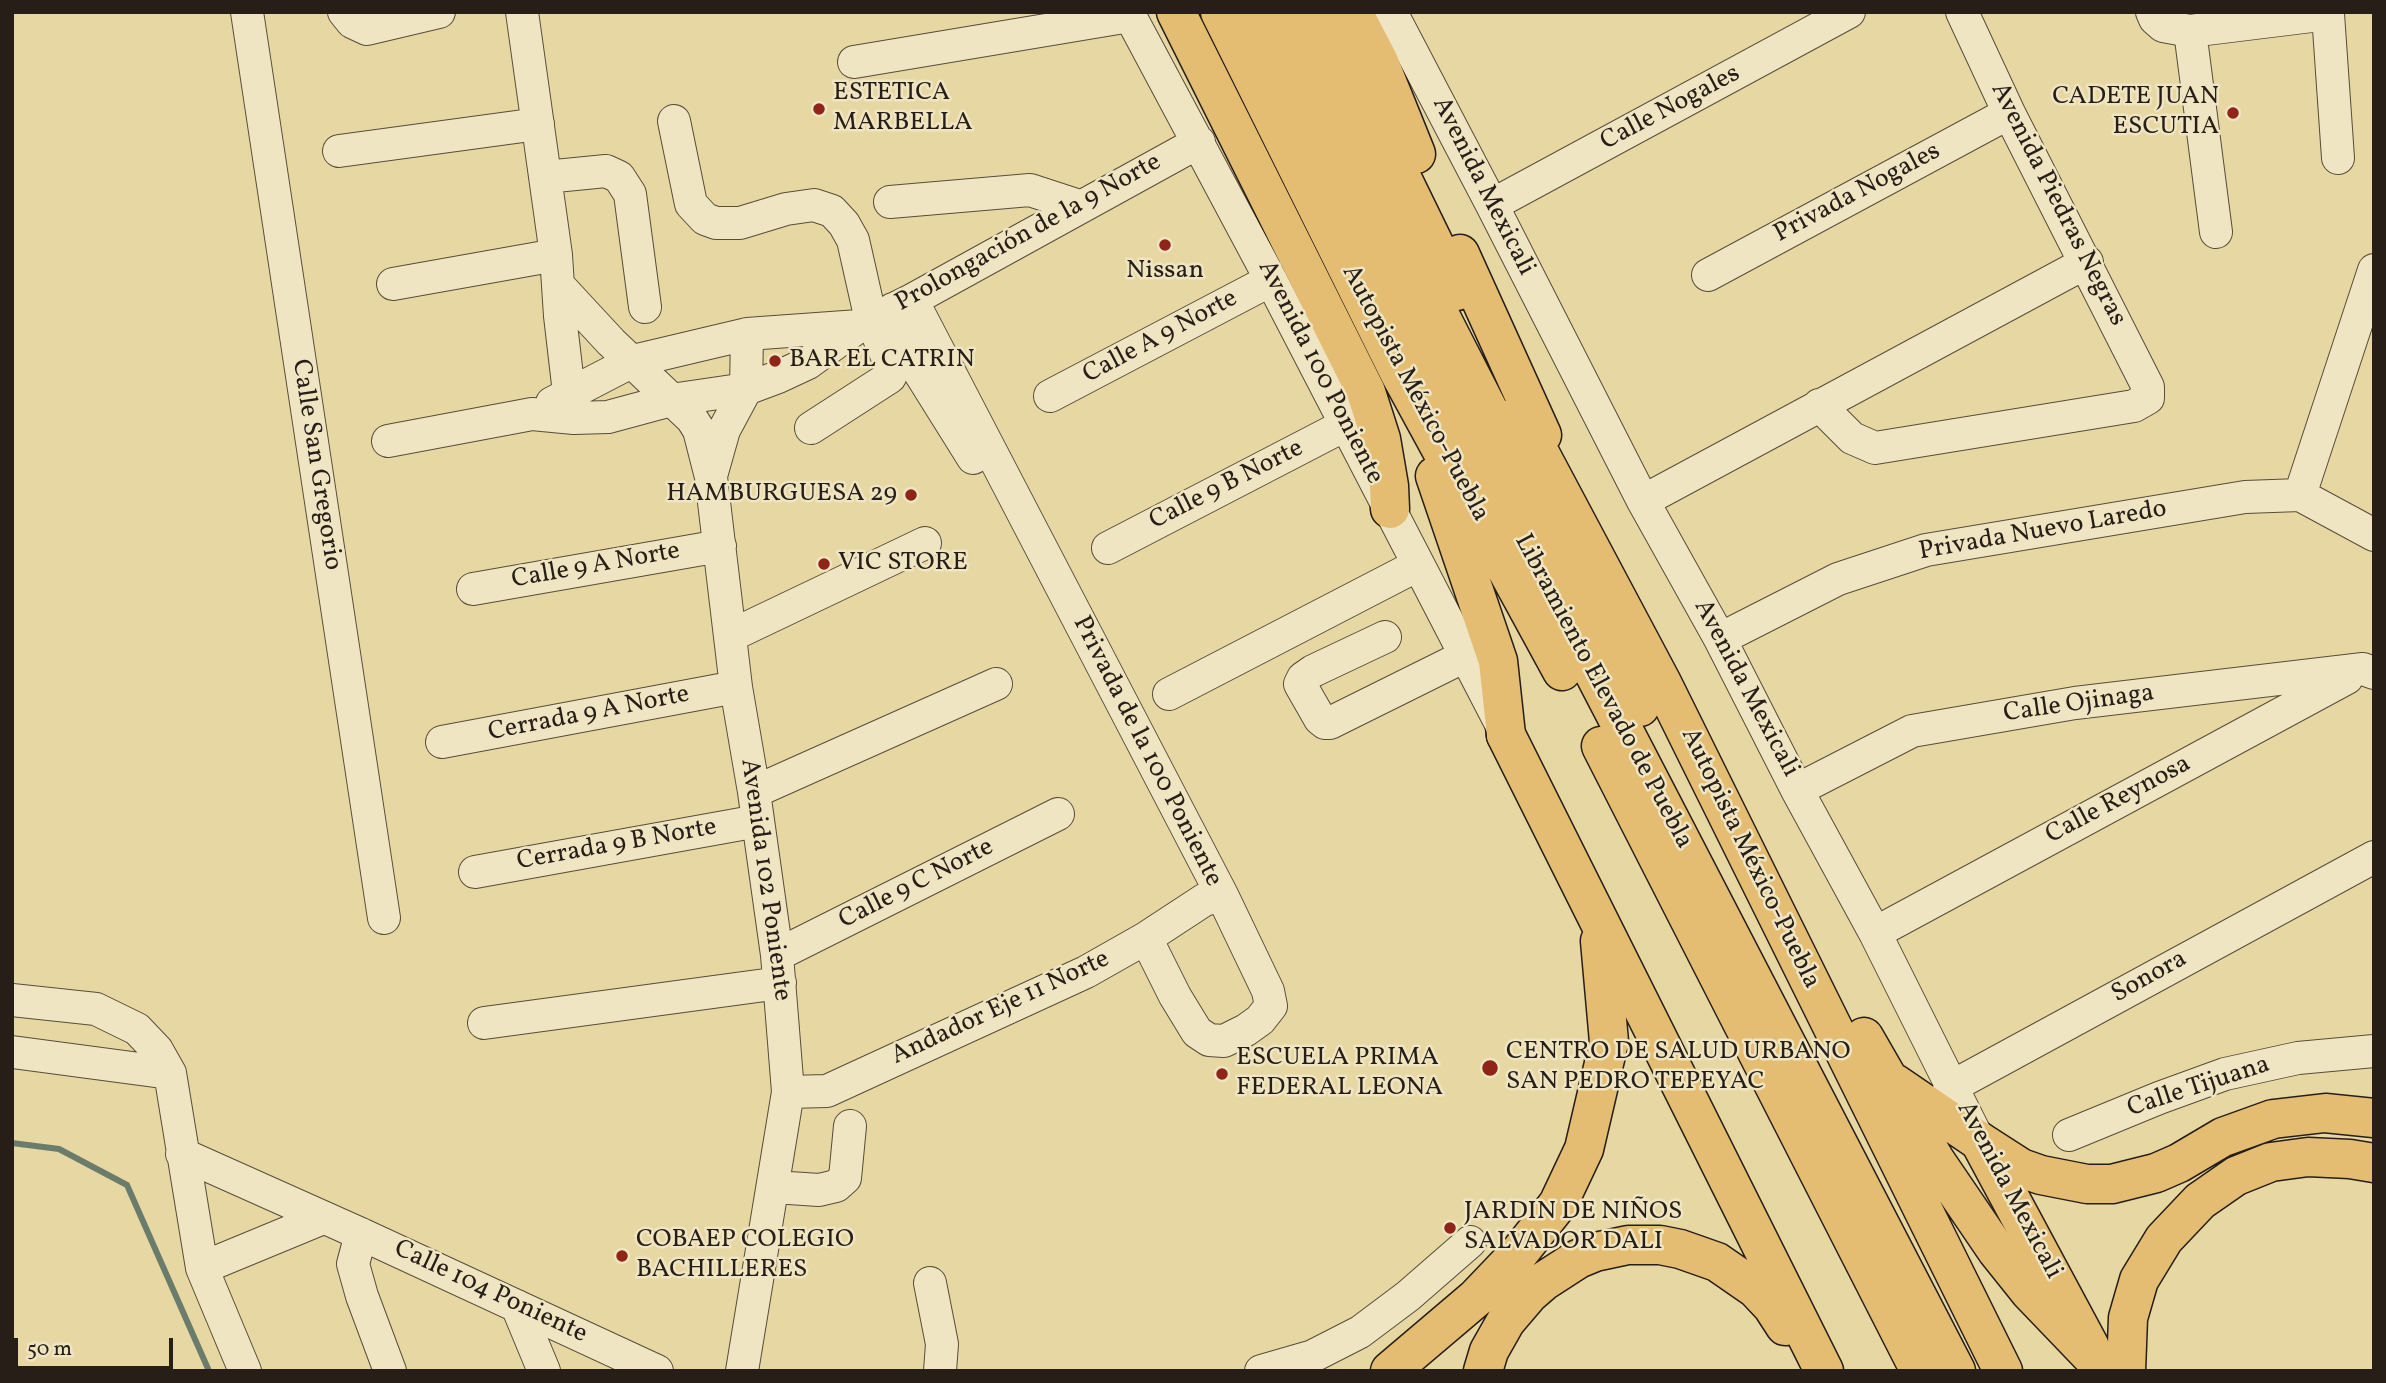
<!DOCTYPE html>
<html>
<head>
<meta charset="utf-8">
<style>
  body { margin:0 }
  #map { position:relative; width:2386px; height:1383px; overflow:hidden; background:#e7d7a3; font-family:Vollkorn,serif }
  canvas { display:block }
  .frame { position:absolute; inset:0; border:14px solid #271f17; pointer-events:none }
  .scale { position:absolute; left:14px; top:1338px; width:159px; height:32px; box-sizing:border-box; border:4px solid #271f17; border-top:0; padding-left:9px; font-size:21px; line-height:24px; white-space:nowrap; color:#271f17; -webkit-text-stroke:5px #efe5c3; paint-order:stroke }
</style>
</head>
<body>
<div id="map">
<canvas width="2386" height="1383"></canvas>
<div class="frame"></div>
<div class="scale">50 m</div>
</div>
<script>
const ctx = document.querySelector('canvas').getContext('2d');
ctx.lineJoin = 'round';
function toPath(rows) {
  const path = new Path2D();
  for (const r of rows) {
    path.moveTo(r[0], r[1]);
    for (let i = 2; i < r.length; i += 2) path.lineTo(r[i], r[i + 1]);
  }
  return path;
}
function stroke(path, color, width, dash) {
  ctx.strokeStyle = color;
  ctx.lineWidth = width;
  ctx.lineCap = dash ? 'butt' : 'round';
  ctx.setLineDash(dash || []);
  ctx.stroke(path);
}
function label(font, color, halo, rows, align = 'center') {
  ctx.font = font + ' Vollkorn,serif';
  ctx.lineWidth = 5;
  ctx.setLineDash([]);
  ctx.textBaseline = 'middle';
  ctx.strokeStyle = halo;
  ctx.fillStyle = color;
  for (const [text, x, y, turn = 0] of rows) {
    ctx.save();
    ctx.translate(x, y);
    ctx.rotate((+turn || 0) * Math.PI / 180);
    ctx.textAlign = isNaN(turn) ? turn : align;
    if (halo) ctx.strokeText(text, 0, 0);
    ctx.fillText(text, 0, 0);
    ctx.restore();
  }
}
stroke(toPath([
  [12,1143,59,1149,127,1185,209,1371]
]), '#6a7c6b', 6);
const minor = toPath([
  [247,12,384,918],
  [344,12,352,22,367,29,439,12],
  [522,12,556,255,560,316,569,393,574,418],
  [1128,12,1271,280,1501,724],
  [1391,12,1492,205,1643,501,1720,639,1797,790,1875,933,1979,1141],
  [2152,12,2155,19,2163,26,2190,31,2328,14],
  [2328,14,2338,158],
  [2190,31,2216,232],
  [854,62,1130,16],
  [674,121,691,204,705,219,716,223,740,223,786,209,814,205,832,211,844,224,853,240,871,320,893,370,890,377,811,428],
  [339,151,538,124],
  [545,177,606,171,619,177,630,194,645,307],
  [890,202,1030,190,1079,206],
  [1492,205,1849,12],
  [1708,275,2009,113],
  [393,284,556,255],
  [560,287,611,342,692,419,699,430,711,477,736,687,754,792,777,955,788,1092,742,1371],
  [912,300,1222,895,1268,991,1271,1006,1260,1020,1246,1030,1224,1041,1209,1040,1197,1032,1175,996,1146,938],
  [893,309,918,370,973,458],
  [1050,396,1271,280],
  [552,403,633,361,747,334,859,326],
  [1819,405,1852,438,1875,448,2134,406,2148,398,2148,387,2009,113,1962,12],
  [388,441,532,414,574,418,608,417,671,400,746,389,778,377,808,363,859,326,912,300,1199,142],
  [711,476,724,430,746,389,747,334],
  [2300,495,2374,270],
  [1643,501,2087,262],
  [1108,548,1347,424],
  [473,589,720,546],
  [730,636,925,543],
  [1385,637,1313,671,1303,678,1300,684,1320,719,1325,723,1330,723,1465,656],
  [1720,639,1838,579,1926,550,2245,497,2300,495,2374,535],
  [1169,694,1418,565],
  [442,742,736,687],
  [1797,790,1912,731,2075,703,2363,669,2374,673],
  [754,792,996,684],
  [475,872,758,821],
  [1875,933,2347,678],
  [777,955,1058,814],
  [12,1000,96,1009,137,1029,157,1050,170,1073,202,1268,245,1371],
  [484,1023,780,983],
  [12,1052,170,1073],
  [788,1092,827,1091,1086,972,1146,938,1204,900,1222,895],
  [1942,1102,1953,1086,2374,857],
  [2069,1135,2159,1098,2225,1074,2298,1058,2374,1051],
  [182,1154,361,1234,657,1371],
  [774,1187,819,1190,836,1186,845,1178,850,1126],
  [361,1234,353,1264,362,1296,390,1371],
  [202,1268,323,1218],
  [930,1283,942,1344,940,1371],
  [517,1306,544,1371],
  [1261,1371,1313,1356,1360,1332,1408,1296,1470,1242]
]);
const major = toPath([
  [1506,735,1824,1371],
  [1979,1141,2021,1168,2041,1175,2087,1184,2112,1184,2156,1173,2179,1163,2223,1137,2273,1119,2325,1113,2374,1118],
  [1981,1144,2090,1347],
  [1390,1371,1476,1298,1519,1253,1558,1204,1584,1149,1609,1042,1600,941],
  [1483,1371,1489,1351,1506,1321,1529,1294,1544,1281,1578,1259,1595,1252,1628,1245,1660,1245,1680,1249,1717,1262,1756,1289,1772,1306,1785,1326],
  [2126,1371,2128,1318,2139,1280,2164,1239,2200,1201,2236,1176,2271,1162,2308,1157,2350,1159,2374,1163]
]);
const highway = toPath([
  [1176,12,1366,392,1381,439,1389,486,1390,509],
  [1220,12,1400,374,1562,671],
  [1251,12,1956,1371],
  [1285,12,1640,707],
  [1321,12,1457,291],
  [1353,12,1379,62,1416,154],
  [1460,254,1542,435],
  [1519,414,1662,683,2003,1371],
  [1435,476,1498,661,1506,735],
  [1601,746,1920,1371],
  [1864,1037,1935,1160,1997,1251,2029,1291,2100,1365],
  [1894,1083,1979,1141]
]);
stroke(minor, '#574d3a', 34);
stroke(major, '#271f17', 41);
stroke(highway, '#271f17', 41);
stroke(minor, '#efe5c3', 32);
stroke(major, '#e4bc72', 38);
stroke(highway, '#e4bc72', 38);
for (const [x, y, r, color] of [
  [819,109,7,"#8f2418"],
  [2233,113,7,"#8f2418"],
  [1165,245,7,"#8f2418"],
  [775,361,7,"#8f2418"],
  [911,495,7,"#8f2418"],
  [824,564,7,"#8f2418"],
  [1490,1068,9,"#8f2418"],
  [1222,1074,7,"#8f2418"],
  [1450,1228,7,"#8f2418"],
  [622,1256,7,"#8f2418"]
]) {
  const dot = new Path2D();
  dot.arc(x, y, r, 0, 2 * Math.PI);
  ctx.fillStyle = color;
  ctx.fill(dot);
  stroke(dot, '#efe5c3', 2.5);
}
label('26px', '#271f17', '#efe5c3', [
  ["ESTETICA",833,94],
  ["MARBELLA",833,124],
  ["CADETE JUAN",2219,98,"right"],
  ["ESCUTIA",2219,128,"right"],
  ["Nissan",1165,272,"center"],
  ["BAR EL CATRIN",789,361],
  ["HAMBURGUESA 29",897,495,"right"],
  ["VIC STORE",838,564],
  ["CENTRO DE SALUD URBANO",1506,1053],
  ["SAN PEDRO TEPEYAC",1506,1083],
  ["ESCUELA PRIMA",1236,1059],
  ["FEDERAL LEONA",1236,1089],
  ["JARDIN DE NIÑOS",1464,1213],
  ["SALVADOR DALI",1464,1243],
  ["COBAEP COLEGIO",636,1241],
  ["BACHILLERES",636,1271]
], 'left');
label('26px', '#271f17', '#efe5c3', [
  ["Calle Nogales",1671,109,-28],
  ["Avenida Mexicali",1482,187,63],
  ["Privada Nogales",1858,194,-28],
  ["Avenida Piedras Negras",2057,205,63],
  ["Prolongación de la 9 Norte",1029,234,-29],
  ["Calle A 9 Norte",1161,338,-28],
  ["Avenida 100 Poniente",1319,373,63],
  ["Autopista México-Puebla",1414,394,62],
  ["Calle San Gregorio",315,465,81],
  ["Calle 9 B Norte",1227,486,-27],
  ["Privada Nuevo Laredo",2043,532,-10],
  ["Calle 9 A Norte",596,567,-10],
  ["Avenida Mexicali",1745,689,62],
  ["Libramiento Elevado de Puebla",1602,692,62],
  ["Calle Ojinaga",2079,705,-8],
  ["Cerrada 9 A Norte",589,715,-11],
  ["Privada de la 100 Poniente",1146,752,63],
  ["Calle Reynosa",2119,801,-28],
  ["Cerrada 9 B Norte",617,846,-10],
  ["Autopista México-Puebla",1749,859,64],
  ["Avenida 102 Poniente",764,880,82],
  ["Calle 9 C Norte",917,885,-27],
  ["Sonora",2150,978,-29],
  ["Andador Eje 11 Norte",1001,1009,-25],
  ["Calle Tijuana",2199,1088,-18],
  ["Avenida Mexicali",2008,1191,62],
  ["Calle 104 Poniente",490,1293,25]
]);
</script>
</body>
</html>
